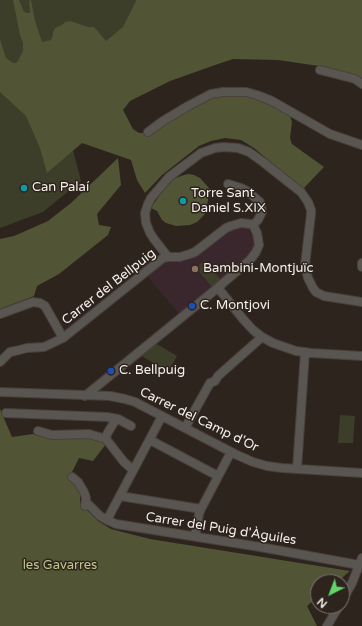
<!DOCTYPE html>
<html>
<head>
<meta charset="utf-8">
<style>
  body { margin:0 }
  #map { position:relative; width:362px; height:626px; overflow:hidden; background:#2e241e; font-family:"Varela Round",sans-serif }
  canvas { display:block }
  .north { position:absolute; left:310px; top:574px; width:40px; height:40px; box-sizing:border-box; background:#2e241e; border:1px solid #7e7570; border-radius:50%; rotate:222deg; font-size:11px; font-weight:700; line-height:16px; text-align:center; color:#f6efeb }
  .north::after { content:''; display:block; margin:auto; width:14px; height:18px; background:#61d46a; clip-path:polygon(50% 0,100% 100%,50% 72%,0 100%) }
</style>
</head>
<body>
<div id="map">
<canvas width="362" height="626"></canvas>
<div class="north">N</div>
</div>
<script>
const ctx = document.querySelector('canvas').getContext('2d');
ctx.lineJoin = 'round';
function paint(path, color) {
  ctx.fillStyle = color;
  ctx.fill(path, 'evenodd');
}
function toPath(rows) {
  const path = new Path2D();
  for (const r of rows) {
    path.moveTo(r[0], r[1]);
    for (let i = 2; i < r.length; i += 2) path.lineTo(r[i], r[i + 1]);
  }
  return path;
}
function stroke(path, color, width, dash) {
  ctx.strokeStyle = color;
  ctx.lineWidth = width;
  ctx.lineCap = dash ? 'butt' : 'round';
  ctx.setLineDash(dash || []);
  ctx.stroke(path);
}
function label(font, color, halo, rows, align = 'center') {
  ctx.font = font + ' "Varela Round",sans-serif';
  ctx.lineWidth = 3;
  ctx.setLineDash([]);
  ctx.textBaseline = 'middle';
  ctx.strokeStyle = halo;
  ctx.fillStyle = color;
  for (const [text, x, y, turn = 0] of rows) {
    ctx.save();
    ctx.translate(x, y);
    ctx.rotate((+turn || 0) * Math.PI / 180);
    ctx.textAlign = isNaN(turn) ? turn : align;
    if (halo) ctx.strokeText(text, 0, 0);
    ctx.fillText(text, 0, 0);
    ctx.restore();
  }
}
paint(toPath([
  [243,226,250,228,255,235,257,242,251,256,180,315,147,276,162,263,166,261,190,259,227,232]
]), '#3a272e');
paint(toPath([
  [0,0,362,0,297,59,224,59,159,71,73,150,81,181,43,212,0,228],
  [205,260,221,280,212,287,196,268],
  [155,343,177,356,168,372,140,355],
  [340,415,355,416,353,443,338,443]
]), '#3c3e2a');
paint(toPath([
  [13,0,19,0,24,12,27,13,30,13,30,11,29,1,31,0,35,21,42,42,51,40,53,35,53,32,55,28,62,25,65,22,70,21,88,27,94,27,106,41,123,27,136,1,136,0,362,0,362,80,356,75,319,66,278,60,233,59,218,64,170,81,130,101,123,110,133,129,139,133,150,133,208,98,219,95,249,96,267,101,289,113,292,122,290,138,292,144,324,167,303,189,254,148,241,140,225,138,211,141,199,146,162,175,145,193,137,180,131,160,82,143,47,173,40,148,26,116,0,92,0,39,6,58,13,63,16,63,18,61,23,51,23,43,20,35],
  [118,158,121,185,97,214,99,225,111,227,108,235,59,274,37,286,34,296,0,309,0,239,14,236,48,221,71,203],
  [189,174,194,175,200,178,209,188,208,200,205,214,197,222,190,225,176,226,166,223,162,220,157,211,151,208,161,193,167,185,173,179,184,175],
  [0,409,12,437,33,434,51,439,95,437,106,444,93,461,79,458,72,472,68,477,76,484,80,491,80,503,98,521,111,529,150,539,350,571,337,582,318,582,318,597,307,606,317,626,0,626]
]), '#515435');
const minor = toPath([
  [320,70,355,79,362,84],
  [148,132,163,121,188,106,211,94,223,92,246,92,257,95,272,101,330,134,362,145],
  [228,184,241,188,247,191,260,202,261,205,262,212,258,220,253,225],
  [168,257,154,239,150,233,146,223,145,213,148,204,151,198,169,177,201,153,215,148,224,147,238,148,249,152,263,162,301,192,308,202,311,210,311,214,305,265,308,278,313,288,316,292,324,296,362,302],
  [362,263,362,267],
  [218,288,243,319,253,330,262,337,273,343,296,351,311,353,362,356],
  [0,314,33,302,40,303,45,306,63,338],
  [0,362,10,352,15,351,27,348,44,347,63,338,163,258,168,257,180,257,190,254,195,252,226,228,231,226,241,223,250,224,253,225,257,233,259,245,256,252,250,260,209,295,85,396],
  [0,392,110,396,125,399,135,402,237,455,253,462,267,466,282,468,362,473],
  [6,413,107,417,118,419,131,426],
  [185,428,210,383,215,381,218,376,262,337],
  [38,431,52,435,89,434,106,439,124,462,133,470],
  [106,439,107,434,116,419],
  [150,440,218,476],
  [297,469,305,352],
  [72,477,78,482,84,492,86,498,85,506],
  [120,496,201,509],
  [86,502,100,516,107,520,116,524,260,547,359,565],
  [107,520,162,416],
  [195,536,199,514,201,509,231,452],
  [342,601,352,583,362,558],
  [327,626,339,606]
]);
stroke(minor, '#4a403b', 10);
stroke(minor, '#595550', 8);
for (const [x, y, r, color] of [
  [24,188,4,"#0f9aa8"],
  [183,201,4,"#0f9aa8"],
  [195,269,4,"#8d6e63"],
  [192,306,4,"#1a4fb4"],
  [111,371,4,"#1a4fb4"]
]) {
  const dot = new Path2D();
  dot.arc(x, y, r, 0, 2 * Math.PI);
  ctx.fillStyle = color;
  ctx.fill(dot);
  stroke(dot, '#2e241e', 1.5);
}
label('13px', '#f6efeb', '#2e241e', [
  ["Can Palaí",32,188],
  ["Torre Sant",191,194],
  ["Daniel S.XIX",191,209],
  ["Bambini-Montjuïc",203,269],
  ["C. Montjovi",200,306],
  ["C. Bellpuig",119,371]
], 'left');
label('13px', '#f6efeb', '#2e241e', [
  ["Carrer del Bellpuig",109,287,-38],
  ["Carrer del Camp d'Or",199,420,26],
  ["Carrer del Puig d'Àguiles",221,529,9]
]);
label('13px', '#bec58a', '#2e241e', [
  ["les Gavarres",60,566]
]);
</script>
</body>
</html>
